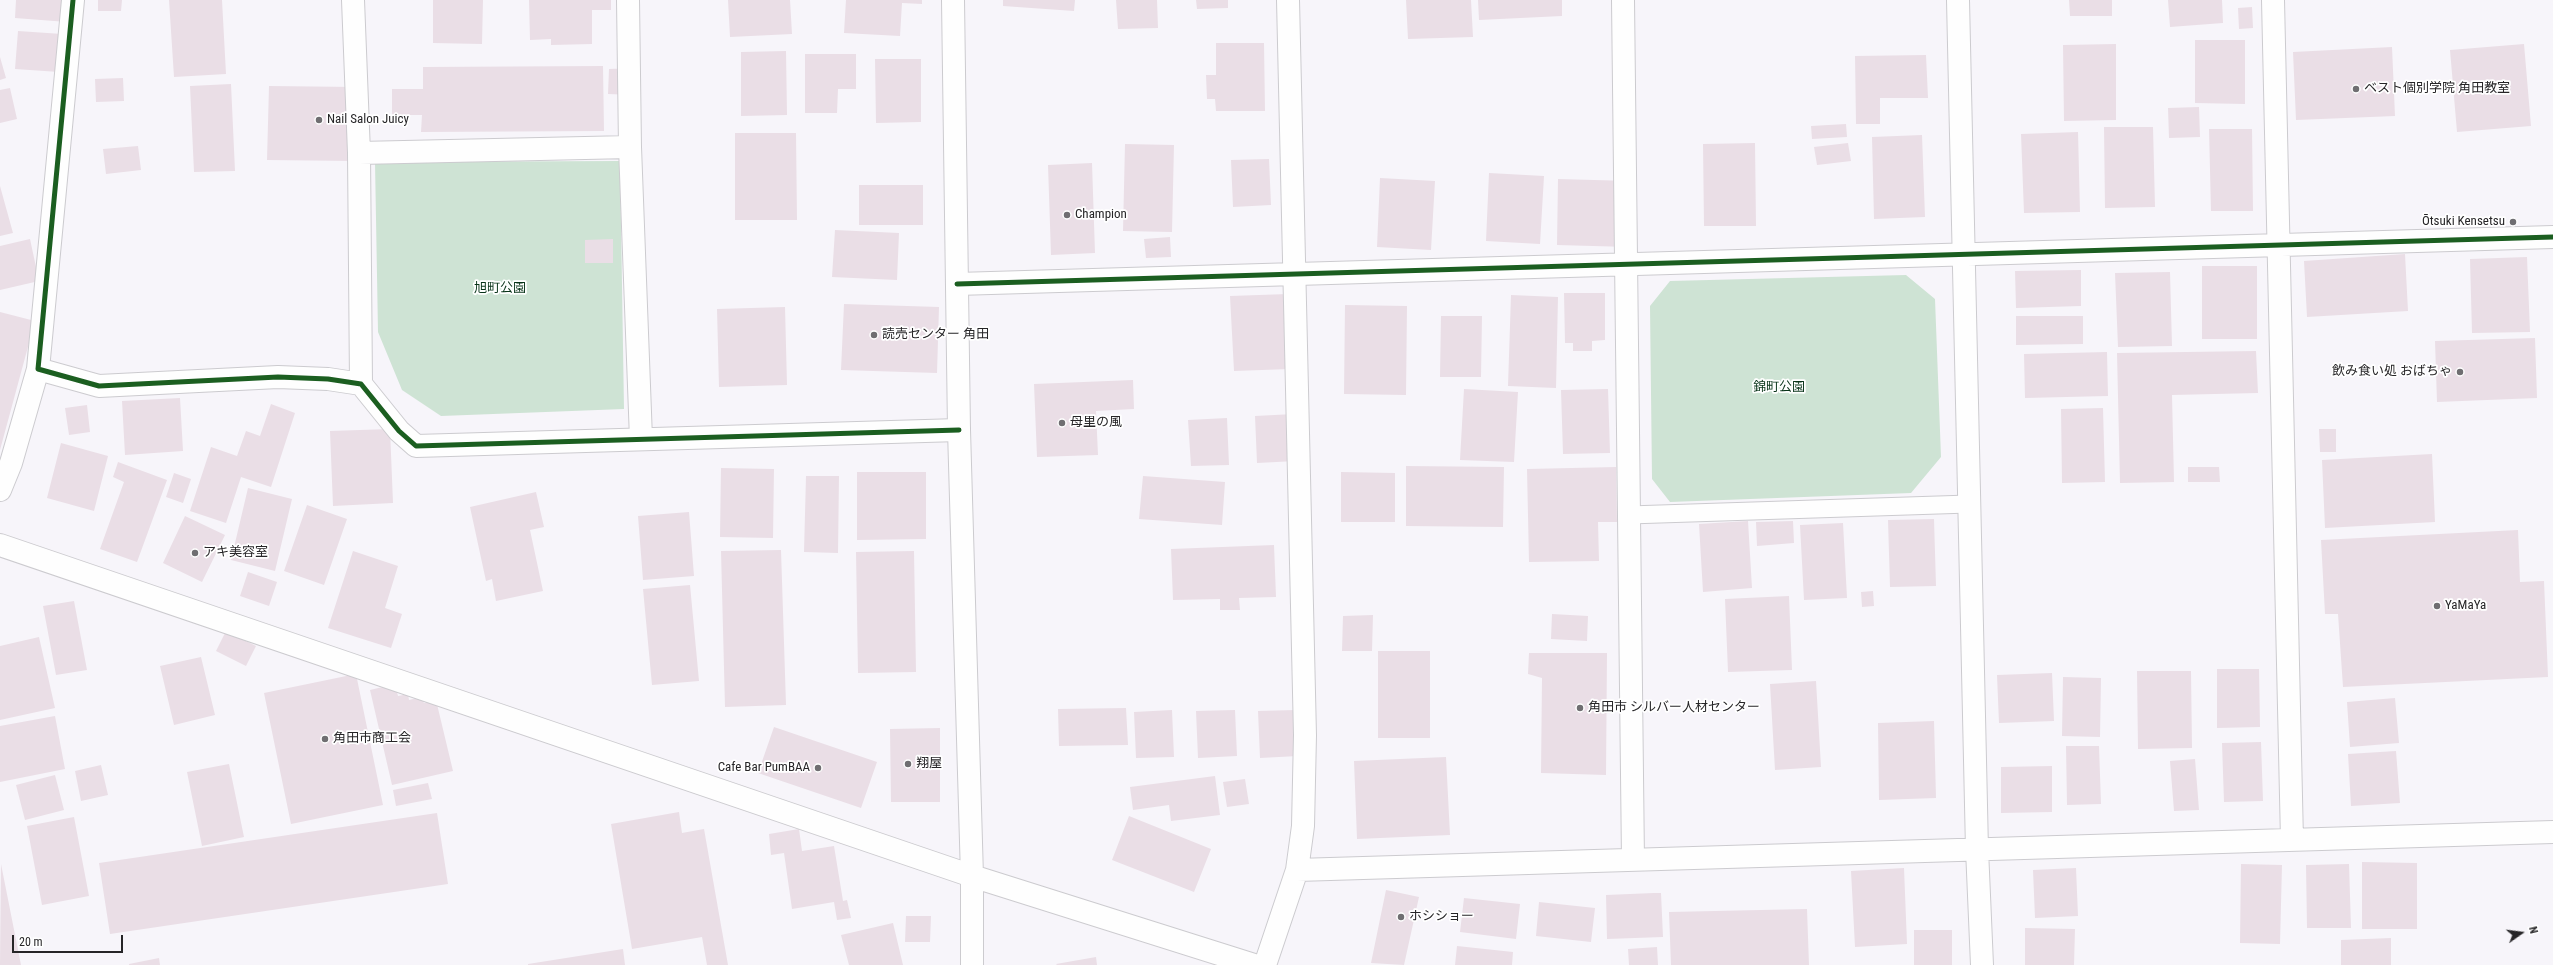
<!DOCTYPE html>
<html>
<head>
<meta charset="utf-8">
<style>
  body { margin:0 }
  #map { position:relative; width:2553px; height:965px; overflow:hidden; background:#f7f5fa; font-family:"Roboto Condensed",sans-serif }
  canvas { display:block }
  .north { position:absolute; left:2501px; top:913px; width:40px; height:40px; -webkit-text-stroke:3px #fff; paint-order:stroke; rotate:76deg; font-size:11px; font-weight:700; line-height:16px; text-align:center; color:#262527 }
  .north::after { content:''; display:block; margin:auto; width:14px; height:18px; background:#262527; clip-path:polygon(50% 0,100% 100%,50% 72%,0 100%) }
  .scale { position:absolute; left:12px; top:935px; width:111px; height:18px; box-sizing:border-box; border:2px solid #262527; border-top:0; padding-left:5px; font-size:12px; line-height:14px; white-space:nowrap; color:#262527; -webkit-text-stroke:3px #fff; paint-order:stroke }
</style>
</head>
<body>
<div id="map">
<canvas width="2553" height="965"></canvas>
<div class="north">N</div>
<div class="scale">20 m</div>
</div>
<script>
const ctx = document.querySelector('canvas').getContext('2d');
ctx.lineJoin = 'round';
function paint(path, color) {
  ctx.fillStyle = color;
  ctx.fill(path, 'evenodd');
}
function toPath(rows) {
  const path = new Path2D();
  for (const r of rows) {
    path.moveTo(r[0], r[1]);
    for (let i = 2; i < r.length; i += 2) path.lineTo(r[i], r[i + 1]);
  }
  return path;
}
function stroke(path, color, width, dash) {
  ctx.strokeStyle = color;
  ctx.lineWidth = width;
  ctx.lineCap = dash ? 'butt' : 'round';
  ctx.setLineDash(dash || []);
  ctx.stroke(path);
}
function label(font, color, halo, rows, align = 'center') {
  ctx.font = font + ' "Roboto Condensed","Noto Sans JP",sans-serif';
  ctx.lineWidth = 3.5;
  ctx.setLineDash([]);
  ctx.textBaseline = 'middle';
  ctx.strokeStyle = halo;
  ctx.fillStyle = color;
  for (const [text, x, y, turn = 0] of rows) {
    ctx.save();
    ctx.translate(x, y);
    ctx.rotate((+turn || 0) * Math.PI / 180);
    ctx.textAlign = isNaN(turn) ? turn : align;
    if (halo) ctx.strokeText(text, 0, 0);
    ctx.fillText(text, 0, 0);
    ctx.restore();
  }
}
paint(toPath([
  [620,161,624,409,441,416,402,390,378,332,375,162],
  [1906,275,1935,299,1941,457,1911,493,1670,502,1652,479,1650,306,1670,281]
]), '#cee3d4');
paint(toPath([
  [16,0,68,0,67,22,15,18],
  [98,0,122,0,121,11,98,11],
  [169,0,222,0,226,74,174,77],
  [433,0,483,0,482,44,433,43],
  [529,0,611,0,611,10,592,10,592,44,551,45,551,39,530,40],
  [728,0,790,0,792,34,730,37],
  [846,0,922,0,922,4,902,3,900,36,844,33],
  [1003,0,1075,0,1074,11,1003,6],
  [1116,0,1157,0,1158,28,1118,29],
  [1196,0,1228,0,1228,8,1197,9],
  [1406,0,1471,0,1473,37,1408,39],
  [1478,0,1562,0,1562,16,1479,20],
  [2069,0,2112,0,2112,16,2070,16],
  [2168,0,2222,0,2223,23,2170,27],
  [2252,7,2253,28,2239,29,2238,8],
  [18,31,62,34,59,72,15,69],
  [2195,40,2245,40,2245,104,2195,103],
  [1216,43,1264,43,1265,111,1216,111,1215,99,1207,99,1206,75,1216,75],
  [2116,44,2116,120,2064,121,2063,45],
  [2524,44,2531,126,2457,132,2450,50],
  [2392,47,2395,116,2296,120,2293,52],
  [786,51,787,115,741,116,741,52],
  [805,54,856,54,856,89,838,89,837,113,805,113],
  [1926,55,1928,98,1880,98,1880,124,1856,124,1855,56],
  [0,57,6,78,0,80],
  [875,59,921,59,921,122,876,123],
  [603,66,604,131,421,132,422,115,392,115,392,89,423,89,423,67],
  [634,68,633,95,608,94,609,69],
  [123,78,124,101,96,102,95,79],
  [231,84,235,171,194,172,190,86],
  [269,86,356,87,354,161,267,160],
  [10,88,17,119,0,123,0,90],
  [2199,107,2200,137,2169,138,2168,108],
  [1846,124,1847,137,1812,139,1811,126],
  [2104,127,2153,127,2155,207,2105,208],
  [2209,129,2252,129,2253,211,2211,211],
  [2078,132,2080,212,2024,213,2021,134],
  [735,133,796,133,797,220,735,220],
  [1922,135,1925,217,1874,219,1872,137],
  [1755,143,1756,226,1704,226,1703,144],
  [1848,143,1851,161,1817,165,1814,147],
  [1125,144,1174,145,1172,232,1123,231],
  [138,146,141,170,106,174,103,149],
  [1269,159,1271,205,1233,207,1231,160],
  [1092,163,1095,253,1051,255,1048,165],
  [1489,173,1544,176,1540,244,1486,241],
  [1380,178,1435,181,1431,250,1377,247],
  [1558,179,1630,181,1629,247,1557,245],
  [859,185,923,185,923,225,859,225],
  [0,186,13,233,0,236],
  [835,230,899,233,897,280,832,277],
  [1170,237,1171,257,1146,258,1144,239],
  [30,239,39,281,0,290,0,246],
  [613,239,613,263,585,263,585,240],
  [2405,254,2408,311,2307,317,2304,261],
  [2527,257,2530,332,2472,333,2470,259],
  [2202,266,2257,266,2257,339,2202,339],
  [2081,270,2081,306,2016,308,2015,271],
  [2170,272,2172,346,2118,347,2115,273],
  [1564,293,1605,293,1605,340,1592,341,1592,351,1573,351,1573,343,1565,343],
  [1288,294,1290,369,1234,371,1230,296],
  [1511,295,1558,297,1556,388,1508,386],
  [844,304,939,307,937,373,841,370],
  [1345,305,1407,306,1406,395,1344,394],
  [785,307,787,385,719,387,717,309],
  [0,312,35,321,0,450],
  [1441,316,1482,316,1481,377,1440,377],
  [2016,316,2083,316,2083,344,2016,345],
  [2535,338,2537,398,2437,402,2435,341],
  [2256,351,2258,393,2172,395,2174,482,2120,483,2117,353],
  [2107,352,2108,396,2025,398,2024,354],
  [1133,380,1134,409,1096,411,1098,455,1037,457,1034,384],
  [1464,389,1518,392,1514,462,1460,460],
  [1608,389,1610,453,1563,454,1561,390],
  [180,398,183,451,125,455,122,401],
  [271,404,295,413,271,487,241,477,226,523,190,511,211,447,237,456,246,431,260,436],
  [87,405,90,432,69,435,65,408],
  [2103,408,2105,482,2062,483,2061,409],
  [1294,414,1296,461,1257,463,1255,416],
  [1227,418,1229,465,1191,466,1188,420],
  [390,429,393,503,333,506,330,431],
  [2319,429,2336,429,2336,452,2320,452],
  [61,443,108,456,94,511,47,498],
  [2432,454,2435,522,2325,528,2322,460],
  [118,462,167,480,137,562,100,549,124,482,113,477],
  [1406,466,1504,467,1503,527,1406,526],
  [1616,467,1617,522,1598,522,1599,561,1529,562,1527,469],
  [2188,467,2219,467,2220,482,2188,482],
  [721,468,774,469,773,538,720,537],
  [857,472,926,472,926,539,857,540],
  [1341,472,1395,473,1395,522,1341,522],
  [174,473,191,479,183,503,166,497],
  [806,476,839,476,838,553,804,552],
  [1143,476,1225,482,1222,525,1139,519],
  [248,488,292,499,275,571,231,560],
  [536,492,544,527,530,530,543,591,496,601,492,579,486,581,470,507],
  [307,505,347,519,324,585,284,571],
  [689,512,694,576,643,580,638,516],
  [185,516,225,535,202,582,163,563],
  [1934,519,1936,586,1890,587,1888,520],
  [1748,521,1752,588,1703,592,1699,524],
  [1793,521,1794,543,1757,546,1756,522],
  [1843,523,1847,598,1804,600,1800,525],
  [2518,530,2520,582,2544,581,2548,677,2343,687,2338,614,2325,614,2321,540],
  [1274,545,1276,597,1239,598,1240,610,1220,610,1220,599,1173,600,1171,549],
  [781,550,786,705,725,707,721,551],
  [353,551,398,566,385,608,402,614,391,648,328,628],
  [914,551,916,672,858,673,856,552],
  [248,572,277,582,269,606,240,596],
  [690,585,699,681,652,685,643,589],
  [1873,591,1874,606,1862,607,1861,592],
  [1789,596,1792,670,1728,672,1725,599],
  [74,601,87,670,56,675,43,606],
  [1552,614,1588,616,1587,641,1551,639],
  [1373,615,1372,651,1342,651,1343,616],
  [226,631,256,646,246,666,216,651],
  [39,637,55,708,0,720,0,646],
  [1378,651,1430,651,1430,738,1378,738],
  [1529,653,1607,653,1606,775,1541,773,1542,678,1528,674],
  [201,657,215,715,174,725,160,666],
  [2217,669,2259,669,2260,727,2217,728],
  [2137,671,2191,671,2192,748,2138,749],
  [2052,673,2054,721,1999,723,1997,675],
  [356,674,383,805,291,824,264,693],
  [2063,677,2101,678,2100,737,2062,736],
  [1816,681,1821,767,1775,770,1770,684],
  [395,684,398,696,408,694,409,700,421,697,424,703,436,700,453,771,392,785,370,690],
  [2395,698,2399,743,2350,747,2347,702],
  [1126,708,1128,745,1059,746,1058,709],
  [1172,710,1174,757,1136,758,1134,712],
  [1235,710,1237,756,1198,758,1196,711],
  [1296,710,1298,756,1260,758,1258,711],
  [55,716,65,769,0,782,0,726],
  [1934,721,1936,798,1879,800,1878,723],
  [774,727,877,762,861,808,758,773],
  [940,728,940,802,891,802,890,729],
  [2261,742,2263,801,2224,802,2222,743],
  [2066,746,2099,746,2101,804,2067,805],
  [2396,751,2400,803,2351,806,2348,754],
  [1446,757,1450,835,1357,839,1354,761],
  [2195,759,2199,810,2174,811,2170,761],
  [229,764,244,837,202,846,187,772],
  [101,765,108,795,81,801,75,771],
  [2052,766,2052,812,2001,813,2001,767],
  [55,775,64,810,25,820,16,785],
  [1215,776,1220,815,1171,821,1169,805,1133,810,1130,787],
  [1245,779,1249,804,1227,807,1223,782],
  [428,783,432,799,396,806,393,790],
  [679,812,682,833,704,829,728,965,707,965,702,937,632,949,611,824],
  [437,813,448,884,110,934,99,863],
  [1129,816,1211,849,1194,892,1112,860],
  [74,817,89,896,42,905,27,826],
  [799,829,802,851,834,846,843,901,847,900,851,918,837,920,834,902,792,909,784,853,771,855,769,834],
  [2362,862,2417,863,2417,929,2362,929],
  [1,864,21,965,0,965],
  [2241,864,2282,865,2280,944,2240,943],
  [2349,864,2351,928,2307,928,2306,865],
  [1904,868,1907,944,1855,947,1851,871],
  [2076,868,2078,916,2035,918,2033,870],
  [1386,890,1419,897,1404,965,1371,963],
  [1654,893,1661,893,1663,937,1607,939,1606,895],
  [1464,898,1520,904,1516,939,1460,932],
  [1539,902,1595,908,1591,942,1536,936],
  [1807,909,1809,965,1671,965,1669,912],
  [906,916,931,916,930,942,905,942],
  [893,923,903,965,849,965,841,935],
  [2025,928,2075,929,2074,965,2025,965],
  [1914,930,1952,930,1952,965,1914,965],
  [2391,938,2391,965,2341,965,2341,940],
  [1457,946,1513,952,1512,965,1455,965],
  [1657,947,1658,965,1629,965,1628,949],
  [623,949,625,965,528,965,528,964],
  [1096,957,1097,965,1057,965,1056,964],
  [159,958,160,965,129,965,129,964]
]), '#eadee6');
const service = toPath([
  [1629,515,1969,504]
]);
const minor = toPath([
  [73,0,38,369,99,386,278,377,328,379,361,384,399,431,416,446,959,430],
  [353,0,359,153,361,384],
  [628,0,630,147,641,439],
  [1623,0,1633,859],
  [1958,0,1977,849,1982,965],
  [2273,0,2292,840],
  [359,153,630,147],
  [957,284,2553,237],
  [0,490,11,463,38,369],
  [1297,870,2553,832],
  [1265,965,1297,870,1303,826,1305,735,1288,0]
]);
const tertiary = toPath([
  [953,0,959,430,972,876,972,965],
  [0,545,972,876,1254,965]
]);
stroke(service, '#cccbcf', 19);
stroke(minor, '#cccbcf', 24);
stroke(tertiary, '#cccbcf', 24);
stroke(service, '#fefefe', 17);
stroke(minor, '#fefefe', 22);
stroke(tertiary, '#fefefe', 22);
stroke(toPath([
  [73,0,38,369,99,386,278,377,328,379,361,384,399,431,416,446,959,430],
  [957,284,2553,237]
]), '#1b5e20', 5);
for (const [x, y, r, color] of [
  [2356,89,4,"#6f6e71"],
  [319,120,4,"#6f6e71"],
  [1067,215,4,"#6f6e71"],
  [2513,222,4,"#6f6e71"],
  [874,335,4,"#6f6e71"],
  [2460,372,4,"#6f6e71"],
  [1062,423,4,"#6f6e71"],
  [195,553,4,"#6f6e71"],
  [2437,606,4,"#6f6e71"],
  [1580,708,4,"#6f6e71"],
  [325,739,4,"#6f6e71"],
  [908,764,4,"#6f6e71"],
  [818,768,4,"#6f6e71"],
  [1401,917,4,"#6f6e71"]
]) {
  const dot = new Path2D();
  dot.arc(x, y, r, 0, 2 * Math.PI);
  ctx.fillStyle = color;
  ctx.fill(dot);
  stroke(dot, '#fff', 1.5);
}
label('13px', '#262527', '#fff', [
  ["ベスト個別学院 角田教室",2364,89],
  ["Nail Salon Juicy",327,120],
  ["Champion",1075,215],
  ["Ōtsuki Kensetsu",2505,222,"right"],
  ["読売センター 角田",882,335],
  ["飲み食い処 おばちゃ",2452,372,"right"],
  ["母里の風",1070,423],
  ["アキ美容室",203,553],
  ["YaMaYa",2445,606],
  ["角田市 シルバー人材センター",1588,708],
  ["角田市商工会",333,739],
  ["翔屋",916,764],
  ["Cafe Bar PumBAA",810,768,"right"],
  ["ホシショー",1409,917]
], 'left');
label('13px', '#083318', '#fff', [
  ["旭町公園",500,289],
  ["錦町公園",1779,388]
]);
</script>
</body>
</html>
